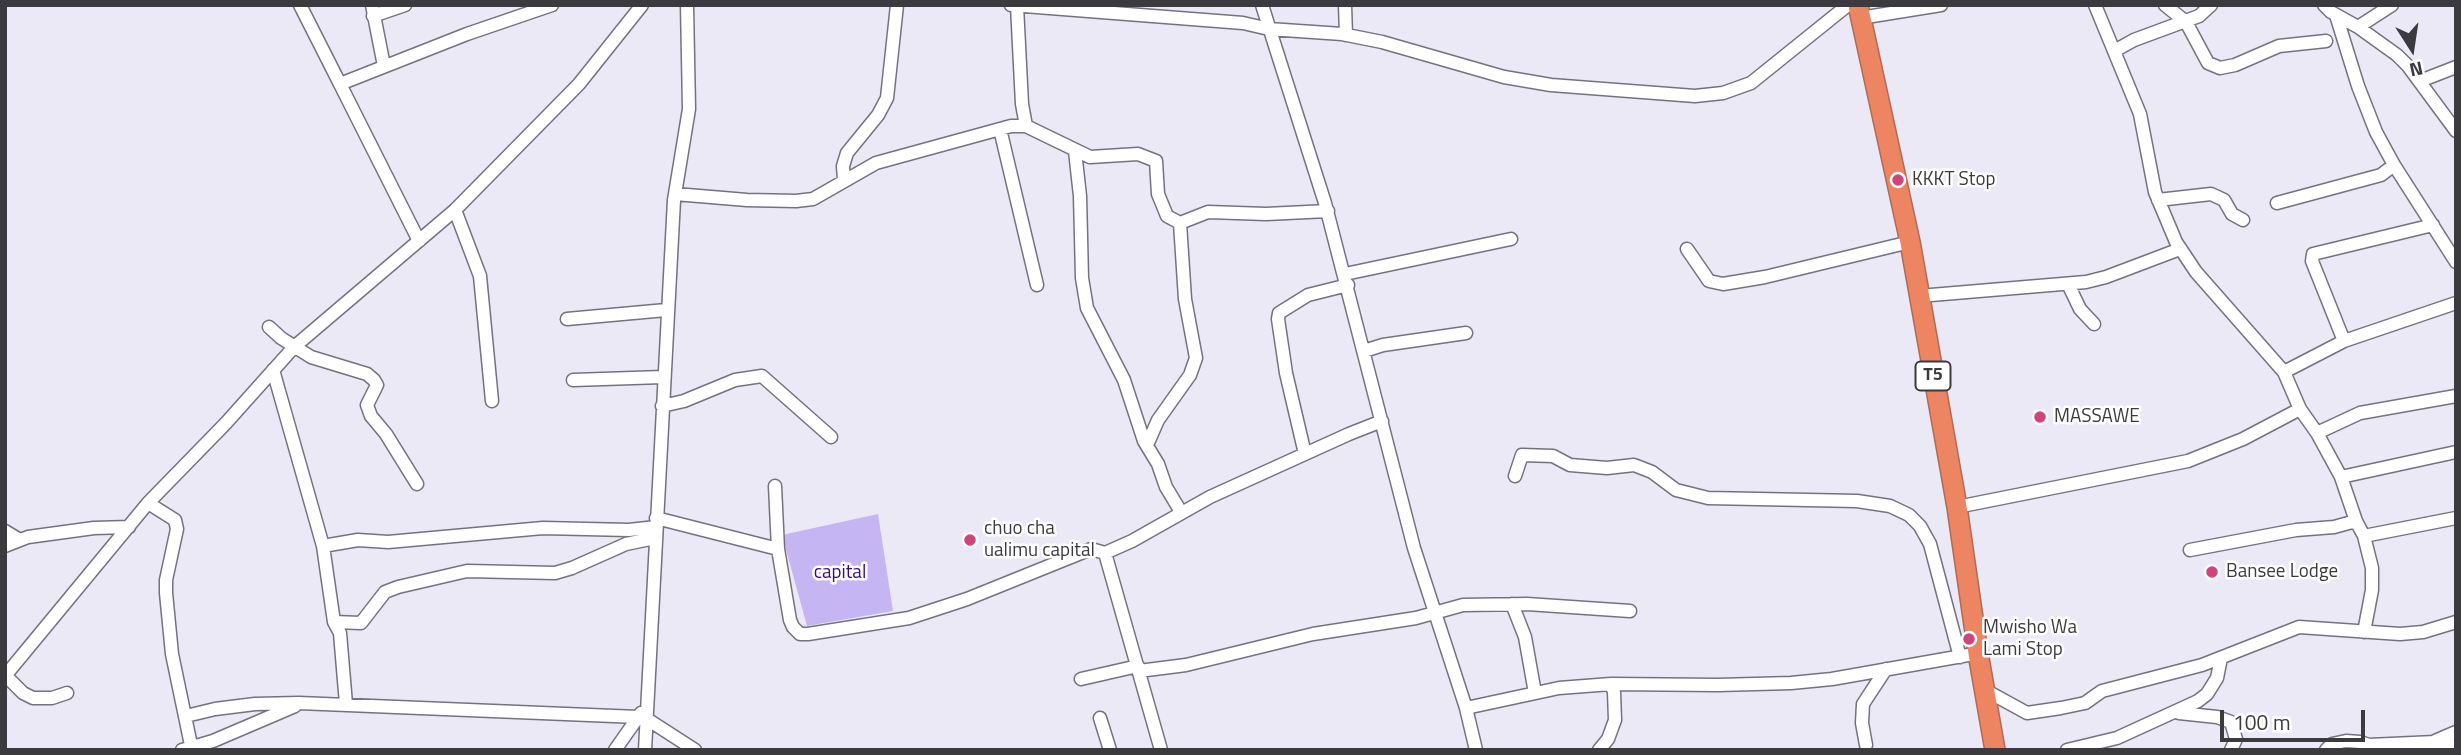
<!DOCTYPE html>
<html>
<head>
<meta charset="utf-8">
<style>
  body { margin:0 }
  #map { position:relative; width:2461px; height:755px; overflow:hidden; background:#ece9f7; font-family:"Titillium Web",sans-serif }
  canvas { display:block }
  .frame { position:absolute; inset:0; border:7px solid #3b3a3f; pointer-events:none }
  .north { position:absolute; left:2377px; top:14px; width:70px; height:70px; -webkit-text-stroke:5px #fff; paint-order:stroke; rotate:168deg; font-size:19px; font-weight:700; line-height:28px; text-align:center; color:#3b3a3f }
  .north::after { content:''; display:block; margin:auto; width:24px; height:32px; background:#3b3a3f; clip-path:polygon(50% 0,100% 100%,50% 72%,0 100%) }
  .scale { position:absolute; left:2220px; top:710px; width:145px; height:32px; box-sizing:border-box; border:4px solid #3b3a3f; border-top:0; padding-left:9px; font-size:21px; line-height:24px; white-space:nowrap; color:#3b3a3f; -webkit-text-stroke:5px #fff; paint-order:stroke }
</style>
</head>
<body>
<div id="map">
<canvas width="2461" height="755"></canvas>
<div class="frame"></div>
<div class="north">N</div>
<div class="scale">100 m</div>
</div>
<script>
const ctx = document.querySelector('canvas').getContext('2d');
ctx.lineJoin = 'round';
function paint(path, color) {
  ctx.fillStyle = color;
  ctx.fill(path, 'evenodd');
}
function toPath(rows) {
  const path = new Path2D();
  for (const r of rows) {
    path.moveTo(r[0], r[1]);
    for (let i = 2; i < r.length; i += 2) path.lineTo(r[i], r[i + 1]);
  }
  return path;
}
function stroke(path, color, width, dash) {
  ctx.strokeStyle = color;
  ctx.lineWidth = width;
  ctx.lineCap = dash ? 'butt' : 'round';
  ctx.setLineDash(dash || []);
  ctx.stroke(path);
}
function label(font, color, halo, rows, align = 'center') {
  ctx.font = font + ' "Titillium Web",sans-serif';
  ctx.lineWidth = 5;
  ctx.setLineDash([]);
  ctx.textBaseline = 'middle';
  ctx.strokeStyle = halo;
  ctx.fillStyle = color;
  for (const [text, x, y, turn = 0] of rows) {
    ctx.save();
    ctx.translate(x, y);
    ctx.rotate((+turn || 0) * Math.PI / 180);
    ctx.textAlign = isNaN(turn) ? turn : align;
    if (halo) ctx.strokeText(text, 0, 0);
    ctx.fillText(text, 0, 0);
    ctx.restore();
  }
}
paint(toPath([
  [878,514,893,611,807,626,782,535]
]), '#c5b5f2');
const minor = toPath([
  [300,5,340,84],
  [372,5,384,66],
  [1011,5,1243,23,1269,29,1342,34,1382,42,1504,77,1551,85,1695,96,1723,93,1751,83,1848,5],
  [1262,5,1325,203,1414,548,1466,708,1476,750],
  [1345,5,1346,35],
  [2095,5,2140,114,2155,192,2176,242,2196,272,2284,372,2300,409,2317,433,2341,477,2356,521,2364,536,2372,568,2372,590,2364,632],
  [2165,5,2186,22,2208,63,2220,68,2235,65,2279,46,2326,41],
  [2324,5,2331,12,2358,27,2397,55,2408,66,2456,131],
  [1017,6,1022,104,1026,126],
  [2336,15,2358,86,2376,132,2394,165,2456,262],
  [373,16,405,5],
  [1860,18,1941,5],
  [2358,27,2392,5],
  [2116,50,2134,40,2199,16,2211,5],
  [2420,81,2456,67],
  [1000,129,1037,285],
  [1075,151,1080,196,1082,278,1087,308,1124,380,1144,441,1158,464,1166,487,1181,512],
  [844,180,843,166,847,153,878,115,887,98,897,5],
  [675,194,747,200,796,201,813,199,876,163,1011,126,1026,126,1090,157,1138,154,1156,161,1158,194,1167,216,1180,223],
  [2158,200,2211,194,2224,200,2232,214,2243,220],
  [2277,203,2381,175,2394,165],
  [455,210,480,276,492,401],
  [419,241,340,84,467,34,552,5],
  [1687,249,1709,281,1723,284,1765,277,1910,242],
  [1345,274,1511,239],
  [2068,284,2080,309,2094,324],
  [1919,296,2086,282,2106,277,2180,249],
  [567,319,666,310],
  [269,327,281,338,311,357,367,374,374,380,377,385,367,405,371,416,386,434,417,484],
  [2344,341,2312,261,2313,254,2433,225],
  [1364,351,1383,345,1466,333],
  [273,370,323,546,334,622,340,633,346,704],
  [2284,372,2344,341,2456,303],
  [573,380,663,377],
  [662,406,684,401,735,380,762,376,831,437],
  [2317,433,2360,413,2456,396],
  [1147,445,1158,420,1190,375,1196,358,1185,299,1180,223,1208,212,1266,214,1328,211],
  [1305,454,1286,373,1278,319,1279,313,1308,295,1348,285],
  [1515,476,1522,455,1553,456,1570,465,1607,468,1634,465,1652,472,1676,490,1708,498,1857,501,1890,506,1909,515,1920,526,1930,544,1960,657],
  [2341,477,2456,452],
  [775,486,778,549,790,620,793,627,800,634,808,634,909,618,967,599,1091,549,1105,553,1132,541,1210,497,1349,434,1382,421],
  [148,503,175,520,177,529,166,580,166,593,172,654,192,750],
  [1957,507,2188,461,2243,439,2300,409],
  [656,518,778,549],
  [5,531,18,539],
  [2364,536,2456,518],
  [5,546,28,537,94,528,129,527],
  [323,546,358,540,388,542,543,528,629,530,656,527],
  [2190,550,2296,530,2334,527,2356,521],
  [1105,553,1161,750],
  [1512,604,1525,637,1535,693],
  [334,622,361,623,385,592,398,587,467,571,555,573,572,568,626,544,655,538],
  [1139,671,1186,665,1313,634,1416,618,1463,605,1527,604,1630,611],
  [5,676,148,503,226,423,294,347,455,210,579,84,642,5],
  [6,676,23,693,33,698,52,698,67,693],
  [1081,679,1138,666],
  [1985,690,2027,713,2061,708,2085,703,2102,691,2202,665,2299,627,2400,634,2423,632,2456,622],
  [1466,708,1559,688,1611,684,1718,685,1791,683,1832,679,1968,655],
  [2179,713,2217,717,2231,722,2236,739,2231,750],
  [186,716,215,709,255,704,299,703,638,717,647,719,695,750],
  [1100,718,1110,750],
  [2435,741,2456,732],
  [1866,745,1862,723,1863,704,1886,669],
  [182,750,213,741,295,706],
  [615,750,641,713],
  [645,750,674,200,689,109,687,5],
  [1599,750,1608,739,1615,720,1614,692,1611,684],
  [2067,750,2117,738,2198,701,2207,694,2217,678,2221,658],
  [2326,750,2332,744,2346,741,2360,742,2369,745,2435,742,2456,746]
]);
const highway = toPath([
  [1858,5,1910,242,1957,507,1978,653,1995,750]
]);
stroke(minor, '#75727e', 15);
stroke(highway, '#af6b56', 22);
stroke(minor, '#fff', 12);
stroke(highway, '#ed8562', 19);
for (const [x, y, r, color] of [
  [1898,180,7,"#cf447a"],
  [2040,417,7,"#cf447a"],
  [970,540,7,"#cf447a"],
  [2212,572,7,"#cf447a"],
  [1969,639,7,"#cf447a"]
]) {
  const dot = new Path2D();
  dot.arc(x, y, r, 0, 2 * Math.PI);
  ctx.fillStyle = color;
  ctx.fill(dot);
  stroke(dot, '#fff', 2.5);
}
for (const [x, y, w] of [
  [1933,376,35]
]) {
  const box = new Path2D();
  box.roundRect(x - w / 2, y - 14.5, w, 29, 5);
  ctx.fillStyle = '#fff';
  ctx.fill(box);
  stroke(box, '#3b3a3f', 2);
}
label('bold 18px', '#3b3a3f', null, [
  ["T5",1933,376]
]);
label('19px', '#3b3a3f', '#fff', [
  ["KKKT Stop",1912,180],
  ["MASSAWE",2054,417],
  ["chuo cha",984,529],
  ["ualimu capital",984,551],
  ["Bansee Lodge",2226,572],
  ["Mwisho Wa",1983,628],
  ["Lami Stop",1983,650]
], 'left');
label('19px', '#370f68', '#fff', [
  ["capital",840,573]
]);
</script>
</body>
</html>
